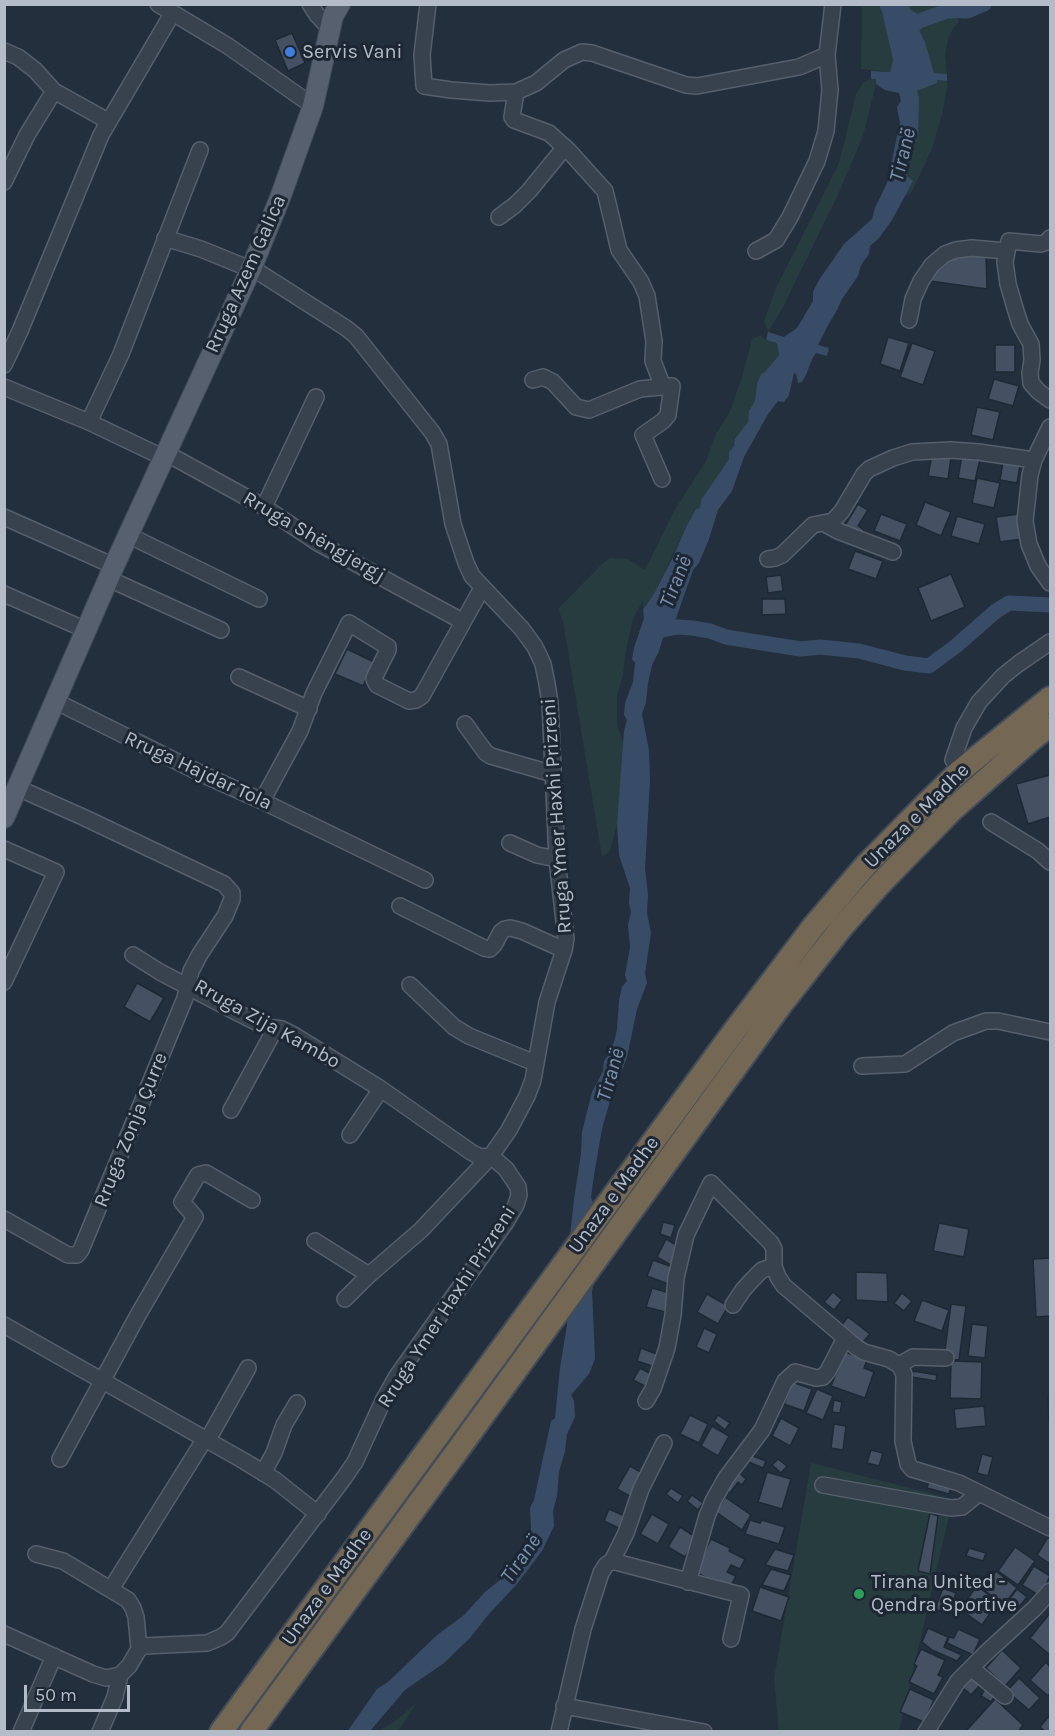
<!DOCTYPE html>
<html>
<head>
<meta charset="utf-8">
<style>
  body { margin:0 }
  #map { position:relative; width:1055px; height:1736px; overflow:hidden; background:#242f3e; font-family:Karla,sans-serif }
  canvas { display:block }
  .frame { position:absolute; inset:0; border:6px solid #b4bcc9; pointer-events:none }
  .scale { position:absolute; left:24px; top:1685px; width:106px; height:27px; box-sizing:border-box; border:3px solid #b4bcc9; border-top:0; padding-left:8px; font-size:18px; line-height:21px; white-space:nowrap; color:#b4bcc9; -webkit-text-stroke:4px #1d2633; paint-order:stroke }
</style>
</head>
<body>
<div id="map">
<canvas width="1055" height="1736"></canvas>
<div class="frame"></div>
<div class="scale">50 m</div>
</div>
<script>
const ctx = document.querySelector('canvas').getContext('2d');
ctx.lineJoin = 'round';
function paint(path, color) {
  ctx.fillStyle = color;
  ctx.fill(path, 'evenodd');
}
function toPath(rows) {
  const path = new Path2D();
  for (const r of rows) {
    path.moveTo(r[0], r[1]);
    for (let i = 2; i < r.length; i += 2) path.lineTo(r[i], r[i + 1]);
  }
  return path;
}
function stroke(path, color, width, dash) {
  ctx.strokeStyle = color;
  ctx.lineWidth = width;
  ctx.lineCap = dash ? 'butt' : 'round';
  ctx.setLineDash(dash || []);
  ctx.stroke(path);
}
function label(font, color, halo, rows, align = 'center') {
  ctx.font = font + ' Karla,sans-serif';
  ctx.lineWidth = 6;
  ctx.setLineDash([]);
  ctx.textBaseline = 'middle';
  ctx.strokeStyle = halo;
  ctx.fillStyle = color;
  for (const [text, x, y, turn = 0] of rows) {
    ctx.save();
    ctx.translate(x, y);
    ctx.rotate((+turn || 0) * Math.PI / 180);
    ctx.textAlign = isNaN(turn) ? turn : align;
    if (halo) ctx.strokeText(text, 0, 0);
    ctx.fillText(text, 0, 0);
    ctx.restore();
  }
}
paint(toPath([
  [862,5,879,5,882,12,893,60,890,72,861,69],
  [909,5,948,5,955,11,959,22,953,28,948,39,945,55,947,74,934,73,925,42,920,32,919,27,925,22,921,16,911,10],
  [871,79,876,79,876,84,863,136,837,197,782,309,768,332,764,321,776,288,839,163,856,94,864,82],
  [937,80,947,81,947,89,942,115,932,149,911,193,903,197,912,181,907,176,906,172,917,91,936,83],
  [761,335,766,340,777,343,779,354,757,384,755,401,749,411,748,422,734,446,729,452,729,459,701,500,700,508,696,509,687,525,655,592,643,610,643,600,633,619,625,655,623,675,617,696,617,725,624,745,617,824,610,851,602,857,563,621,558,609,601,565,610,558,628,559,645,570,674,511,706,461,716,434,730,411,742,377,752,339],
  [811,1463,953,1499,899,1731,779,1732,774,1679],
  [417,1703,398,1731,379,1731,395,1721]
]), '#263c3f');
paint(toPath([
  [879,5,909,5,911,10,921,16,925,23,919,27,920,32,925,42,934,73,947,74,947,81,937,80,937,83,917,91,919,98,918,134,906,172,907,176,913,181,892,220,879,238,870,246,869,254,861,265,858,276,842,299,837,310,827,327,818,345,829,348,827,356,816,353,812,359,806,375,802,382,798,383,796,374,794,373,789,395,784,402,778,401,768,414,744,457,732,491,718,510,709,539,699,563,693,570,675,621,665,631,659,651,652,665,648,683,646,702,642,714,649,751,650,781,645,868,648,895,647,913,651,933,645,973,647,983,637,1009,627,1057,609,1104,602,1129,594,1175,591,1197,603,1232,603,1239,592,1291,595,1359,589,1374,571,1395,574,1401,575,1417,567,1434,565,1451,559,1472,557,1496,553,1511,554,1526,542,1551,517,1584,488,1615,470,1638,444,1663,405,1690,370,1731,347,1732,377,1689,388,1682,436,1636,464,1615,485,1592,500,1580,518,1560,530,1543,531,1529,530,1508,534,1500,551,1421,555,1418,560,1368,567,1325,573,1237,570,1236,574,1199,581,1154,582,1132,592,1092,603,1071,604,1061,611,1051,615,1039,617,1029,619,1000,622,987,627,981,625,975,630,947,628,925,631,912,629,903,630,888,619,855,617,824,624,731,627,720,624,715,625,703,633,682,635,663,632,659,634,648,644,618,643,610,655,592,673,557,687,525,696,509,700,508,701,500,729,459,729,452,734,446,735,439,748,422,749,411,755,401,757,384,761,374,765,372,779,355,777,343,766,340,768,332,784,337,797,328,813,301,813,292,819,280,844,244,872,219,875,208,887,183,900,123,897,107,901,101,899,93,885,90,876,84,876,79,871,79,871,71,890,72,893,60,882,12]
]), '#394c67');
stroke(toPath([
  [962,11,968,11,984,4],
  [906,30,919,21,947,11,955,11],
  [658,631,677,627,692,628,710,631,726,637,769,644,801,649,820,647,859,651,905,663,929,666,956,646,996,611,1009,603,1050,605]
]), '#394c67', 15);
const building = toPath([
  [292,33,305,63,288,71,275,40,292,33],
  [955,252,986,253,987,289,930,281,934,266,955,252],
  [888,337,909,343,900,371,880,364,888,337],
  [912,343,935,351,923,385,900,377,912,343],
  [995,345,1015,345,1015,372,995,372,995,345],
  [994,379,1019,386,1013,406,988,399,994,379],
  [977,407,1000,412,993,440,971,435,977,407],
  [932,454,951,457,948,479,928,476,932,454],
  [962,456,980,459,975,481,958,478,962,456],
  [1003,462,1020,465,1017,483,1000,480,1003,462],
  [977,478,1000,483,994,508,972,503,977,478],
  [925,502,951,512,941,536,916,525,925,502],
  [858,504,868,510,858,526,864,530,860,536,844,527,858,504],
  [881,514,907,524,900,541,874,531,881,514],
  [1019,514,1023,539,1000,542,996,517,1019,514],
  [957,516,985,524,979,544,951,536,957,516],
  [855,551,883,561,876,579,848,569,855,551],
  [951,574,965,607,931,621,918,588,951,574],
  [781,575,783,591,768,593,766,577,781,575],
  [762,599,785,599,786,614,762,615,762,599],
  [347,649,374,662,363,686,335,674,347,649],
  [1050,775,1050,817,1028,824,1016,784,1050,775],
  [137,983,164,998,150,1022,124,1007,137,983],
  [663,1222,675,1225,671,1238,660,1234,663,1222],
  [939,1223,969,1229,964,1257,933,1251,939,1223],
  [666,1239,680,1247,671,1265,657,1257,666,1239],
  [1050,1258,1050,1316,1036,1317,1033,1259,1050,1258],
  [653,1260,675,1268,668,1284,647,1276,653,1260],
  [856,1272,887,1273,888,1302,856,1300,856,1272],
  [652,1288,670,1293,665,1312,646,1307,652,1288],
  [833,1292,842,1300,834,1310,824,1302,833,1292],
  [902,1293,912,1301,904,1311,894,1303,902,1293],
  [707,1294,728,1306,718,1324,697,1312,707,1294],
  [922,1300,949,1310,942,1331,914,1321,922,1300],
  [951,1304,966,1306,959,1360,944,1358,951,1304],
  [848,1317,870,1334,862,1343,841,1326,848,1317],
  [972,1324,988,1326,985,1358,968,1356,972,1324],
  [704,1328,717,1334,709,1353,696,1347,704,1328],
  [641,1348,659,1355,655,1367,637,1361,641,1348],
  [845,1352,867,1360,864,1368,874,1372,865,1398,831,1386,845,1352],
  [951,1361,982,1362,981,1399,950,1398,951,1361],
  [640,1368,653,1375,647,1387,633,1380,640,1368],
  [913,1371,937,1375,936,1381,912,1377,913,1371],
  [792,1382,812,1389,804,1411,784,1404,792,1382],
  [817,1389,833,1396,823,1420,806,1413,817,1389],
  [1048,1397,1050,1397,1050,1422,1049,1422,1048,1397],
  [834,1400,842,1402,840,1413,832,1412,834,1400],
  [984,1406,986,1426,956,1429,954,1409,984,1406],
  [690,1415,708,1424,699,1443,680,1434,690,1415],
  [718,1415,730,1423,725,1430,714,1421,718,1415],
  [781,1418,799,1428,790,1446,772,1436,781,1418],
  [834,1424,846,1426,843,1450,831,1448,834,1424],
  [712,1426,729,1436,718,1456,701,1446,712,1426],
  [871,1450,883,1453,879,1466,867,1463,871,1450],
  [748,1454,766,1461,763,1468,746,1461,748,1454],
  [982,1454,993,1457,988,1476,977,1473,982,1454],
  [778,1459,787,1466,781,1473,772,1465,778,1459],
  [630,1466,646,1475,633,1498,617,1489,630,1466],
  [737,1471,746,1479,742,1485,738,1482,730,1493,724,1488,737,1471],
  [767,1472,791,1479,782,1509,758,1502,767,1472],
  [930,1478,952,1484,949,1494,927,1488,930,1478],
  [671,1488,683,1496,678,1503,666,1494,671,1488],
  [692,1495,703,1503,698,1510,687,1501,692,1495],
  [725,1497,751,1515,742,1530,716,1512,725,1497],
  [609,1509,629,1518,623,1530,604,1521,609,1509],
  [930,1513,938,1516,930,1574,918,1571,930,1513],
  [652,1514,669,1524,658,1544,640,1534,652,1514],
  [750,1520,760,1523,762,1520,785,1527,779,1544,745,1534,750,1520],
  [680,1527,697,1538,685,1557,668,1547,680,1527],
  [1048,1537,1050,1539,1050,1564,1037,1555,1048,1537],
  [711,1539,730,1548,729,1551,745,1559,740,1569,731,1565,727,1572,736,1576,729,1589,695,1572,711,1539],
  [1015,1547,1035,1561,1018,1585,998,1571,1015,1547],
  [969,1548,986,1553,983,1561,966,1556,969,1548],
  [775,1549,794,1555,788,1571,765,1565,775,1549],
  [1034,1566,1050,1576,1040,1596,1022,1585,1034,1566],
  [771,1569,791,1575,784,1591,762,1585,771,1569],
  [996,1571,1017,1588,1006,1602,1004,1601,1002,1604,983,1589,996,1571],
  [977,1586,998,1602,982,1625,960,1609,977,1586],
  [760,1587,789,1597,781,1621,752,1611,760,1587],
  [943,1588,956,1593,949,1614,935,1609,943,1588],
  [1017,1589,1027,1597,1014,1613,1004,1606,1017,1589],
  [1050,1613,1050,1655,1030,1638,1050,1613],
  [928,1628,948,1637,944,1647,962,1655,957,1661,932,1650,922,1642,928,1628],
  [958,1629,980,1639,973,1655,947,1643,949,1637,954,1638,958,1629],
  [921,1649,945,1660,938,1675,943,1677,934,1694,909,1682,917,1666,914,1664,921,1649],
  [1002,1650,1021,1668,1005,1686,986,1668,1002,1650],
  [1046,1662,1050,1667,1050,1693,1048,1696,1030,1680,1046,1662],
  [971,1676,980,1685,971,1695,962,1687,971,1676],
  [1019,1678,1040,1698,1029,1710,1007,1691,1019,1678],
  [910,1689,934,1700,924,1722,900,1712,910,1689],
  [985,1689,995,1695,991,1702,981,1696,985,1689],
  [995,1699,1023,1725,1018,1732,967,1732,966,1731,995,1699],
  [1050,1715,1050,1732,1046,1732,1040,1727,1050,1715]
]);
paint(building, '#455162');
stroke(building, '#1f2835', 1.5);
const minor = toPath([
  [158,4,228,46,313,106],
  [310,4,317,15,330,29],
  [428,4,422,55,424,86,451,90,490,93,516,92,536,83,564,60,582,52,592,53,686,85,697,86,799,67,827,55],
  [4,51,18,57,35,70,54,91,108,121],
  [516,92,512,117,514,120,549,133,569,151,605,191,619,250,641,282,647,296,654,341,653,361,663,387],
  [4,182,27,135,54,91],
  [499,217,515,205,529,191,565,147],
  [165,238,201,249,260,273,346,328,356,336,432,432,439,444,453,524,466,563,472,576,522,629,535,647,543,664,547,684,550,703,557,859,566,939,564,950,547,1002,533,1080,527,1096,509,1130,491,1156,421,1230,369,1275,345,1299],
  [1050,238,1047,242,1041,244,1009,241,1005,262,1008,284,1015,308,1020,324,1031,344,1032,360,1030,373,1031,383,1038,391,1050,400],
  [756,251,776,240,790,217,817,161,826,131,830,90,827,55,833,4],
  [909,320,913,299,921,281,932,265,945,254,956,250,972,248,1006,251],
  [4,365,20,331,101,135,172,14],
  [533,380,543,377,553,382,576,407,589,410,640,389,672,386,668,415,663,421,643,435,662,479],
  [4,387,89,422,156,454,175,458,264,507,318,543,462,621],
  [89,422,121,354,200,150],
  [1050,427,1034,460,1030,475,1025,521,1029,544,1038,566,1050,583],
  [264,507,316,397],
  [4,517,114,566],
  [825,524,838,531,893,552],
  [128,535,259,599],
  [768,559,775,558,782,555,813,525,833,521,842,511,864,474,869,469,893,458,912,452,951,450,978,452,1034,460],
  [109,579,221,630],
  [4,594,86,630],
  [239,677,309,709],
  [55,701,204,775,262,801,425,880],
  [465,724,486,753,491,756,553,774],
  [953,760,964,728,979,702,1003,676,1018,664,1050,642],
  [262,801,300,731,314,693,349,623,388,647,388,650,375,676,374,679,377,685,409,701,416,700,422,696,482,588],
  [991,822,1038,851,1050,862],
  [510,843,537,855,557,859],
  [4,849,56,872,4,982],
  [400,906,484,948,490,949,494,945,501,932,505,929,510,928,522,931,564,950],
  [133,955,160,972,238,1013,266,1027,282,1029,292,1034,381,1089,471,1152,480,1157,491,1156],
  [410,985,454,1027,469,1036,535,1063],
  [862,1066,905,1064,953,1033,986,1021,998,1021,1050,1032],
  [231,1110,275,1029],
  [350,1135,381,1089],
  [4,1219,68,1255,77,1255,81,1250,185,998,191,971,200,954,225,916,232,899,232,893,224,884,85,818,18,788],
  [315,1241,369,1275],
  [733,1305,743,1290,752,1280,762,1270,774,1266],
  [4,1325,244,1461,275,1480,318,1514],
  [899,1365,913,1357,946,1358],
  [646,1401,653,1389,667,1348,673,1315,676,1278,686,1235,711,1183,771,1243,774,1249,774,1266,778,1277,784,1286,856,1347,864,1352,889,1359,899,1365,904,1374,903,1441,908,1464,912,1469,919,1471,959,1483,1050,1528],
  [60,1459,138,1315,195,1217,182,1202,198,1175,206,1173,252,1200],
  [263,1473,274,1453,284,1425,297,1403],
  [823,1485,951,1508,962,1507,979,1493],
  [36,1554,63,1561,128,1600,133,1608,136,1617,139,1649],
  [612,1561,741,1595,731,1639],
  [688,1582,707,1516,713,1501,726,1478,762,1430,785,1381,795,1372,816,1378,823,1377,828,1371,845,1338],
  [111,1589,201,1445,211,1434,248,1368],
  [4,1634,93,1674,106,1678,120,1675],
  [139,1649,144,1646,207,1643,221,1637,227,1633,344,1478,355,1462,383,1401,397,1376,506,1222,516,1205,519,1195,518,1187,506,1169,491,1156],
  [971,1668,1005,1696],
  [564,1706,704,1732],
  [21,1732,54,1656],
  [100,1732,115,1697,120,1675,129,1666,139,1649],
  [559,1732,583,1629,601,1573,606,1565,612,1561,626,1533,641,1489,664,1443],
  [926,1732,958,1681,986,1653,1035,1608,1050,1591]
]);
const major = toPath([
  [4,818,114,566,251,269,280,198,313,106,333,16,340,4]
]);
const highway = toPath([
  [221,1732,732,1034,813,927,866,865,925,805,960,771,1050,698],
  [251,1732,463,1443,780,1006,842,927,879,885,952,810,1031,740,1050,725]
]);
stroke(minor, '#565f6c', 18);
stroke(major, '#414a57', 22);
stroke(highway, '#434c59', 26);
stroke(minor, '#38414e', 15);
stroke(major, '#56606e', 20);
stroke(highway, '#746855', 22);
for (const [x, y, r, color] of [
  [290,52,6,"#3f7fe0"],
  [859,1594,6,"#2e9e5b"]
]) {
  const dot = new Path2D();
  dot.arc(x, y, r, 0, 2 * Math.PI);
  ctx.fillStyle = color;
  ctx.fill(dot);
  stroke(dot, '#1d2633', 2);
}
label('20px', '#b4bcc9', '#1d2633', [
  ["Servis Vani",302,52],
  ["Tirana United -",871,1582],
  ["Qendra Sportive",871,1605]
], 'left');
label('20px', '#b4bcc9', '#1d2633', [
  ["Rruga Azem Galica",246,274,-66],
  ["Rruga Shëngjergj",314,537,30],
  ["Rruga Hajdar Tola",198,771,25],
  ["Rruga Ymer Haxhi Prizreni",557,816,-94],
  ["Unaza e Madhe",917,816,-45],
  ["Rruga Zija Kambo",267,1024,29],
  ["Rruga Zonja Çurre",131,1130,-68],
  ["Unaza e Madhe",614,1195,-54],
  ["Rruga Ymer Haxhi Prizreni",447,1307,-57],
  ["Unaza e Madhe",327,1587,-54]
]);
label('italic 21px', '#7c92b1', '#1d2633', [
  ["Tiranë",903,155,-76],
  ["Tiranë",676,582,-68],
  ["Tiranë",611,1075,-74],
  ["Tiranë",521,1559,-55]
]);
</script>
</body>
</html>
